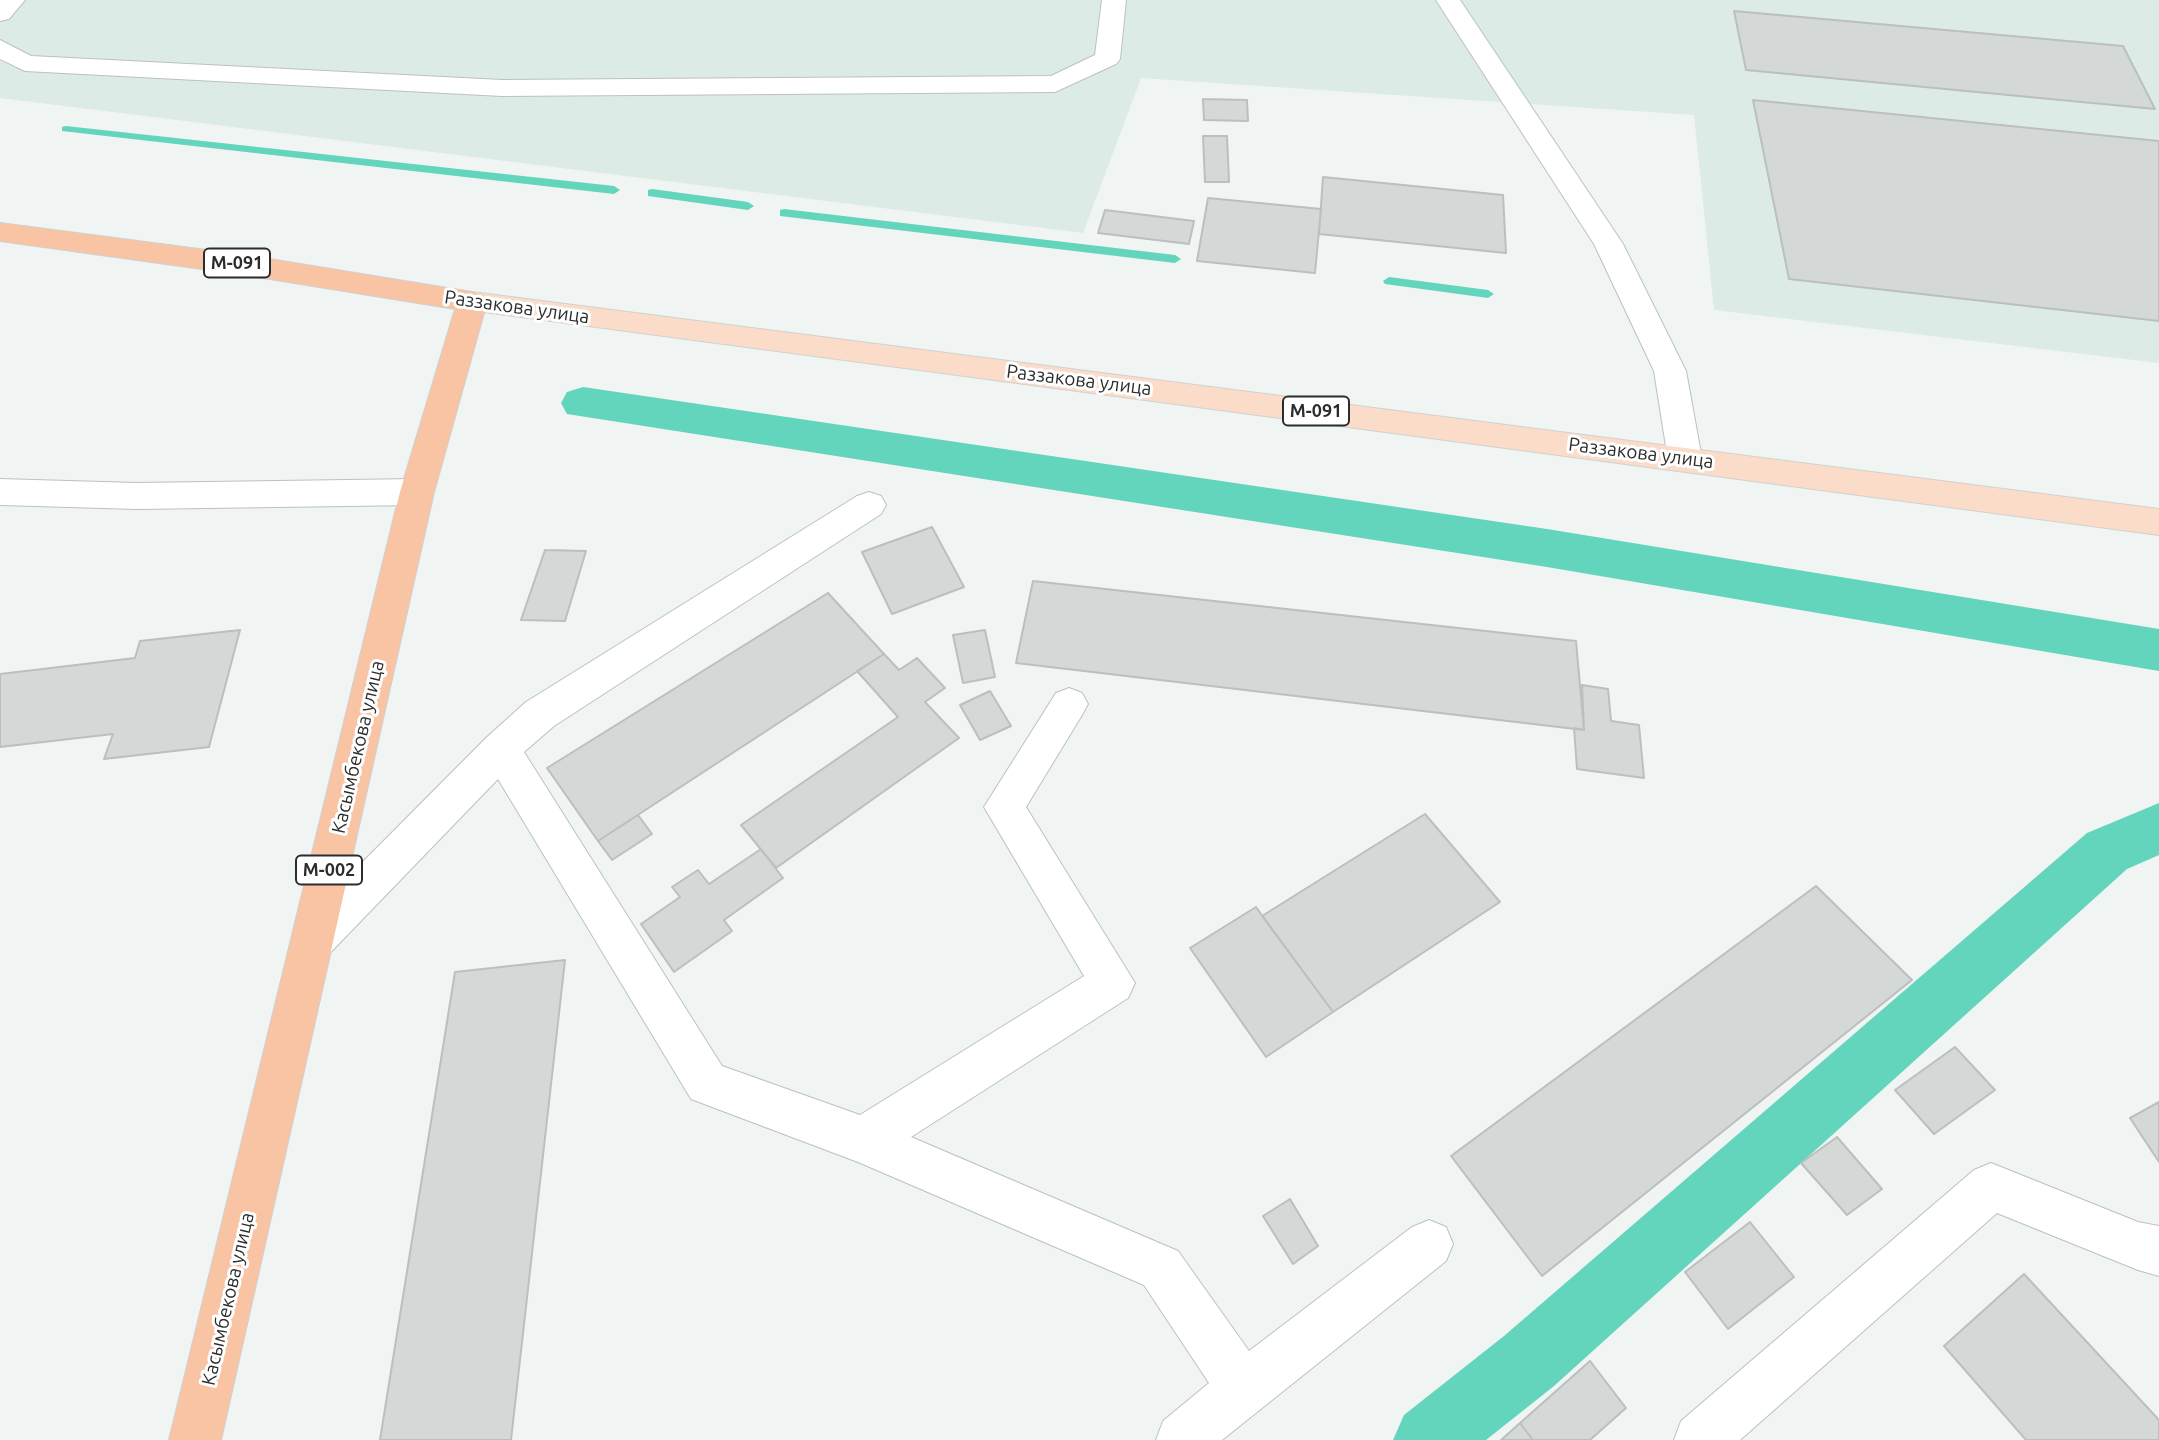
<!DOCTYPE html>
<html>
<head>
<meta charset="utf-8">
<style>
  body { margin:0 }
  canvas { display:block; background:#f0f4f3 }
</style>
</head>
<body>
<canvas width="2159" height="1440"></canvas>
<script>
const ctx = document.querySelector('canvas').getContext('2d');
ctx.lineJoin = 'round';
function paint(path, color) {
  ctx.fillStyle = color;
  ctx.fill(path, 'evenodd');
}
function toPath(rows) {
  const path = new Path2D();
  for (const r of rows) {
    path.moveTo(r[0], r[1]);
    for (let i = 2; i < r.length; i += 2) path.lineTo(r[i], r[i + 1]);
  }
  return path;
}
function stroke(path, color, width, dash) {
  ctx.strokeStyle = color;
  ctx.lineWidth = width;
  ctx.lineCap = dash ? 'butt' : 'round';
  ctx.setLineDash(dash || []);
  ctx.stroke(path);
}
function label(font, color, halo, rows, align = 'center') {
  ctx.font = font + ' Ubuntu,sans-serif';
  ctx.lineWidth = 6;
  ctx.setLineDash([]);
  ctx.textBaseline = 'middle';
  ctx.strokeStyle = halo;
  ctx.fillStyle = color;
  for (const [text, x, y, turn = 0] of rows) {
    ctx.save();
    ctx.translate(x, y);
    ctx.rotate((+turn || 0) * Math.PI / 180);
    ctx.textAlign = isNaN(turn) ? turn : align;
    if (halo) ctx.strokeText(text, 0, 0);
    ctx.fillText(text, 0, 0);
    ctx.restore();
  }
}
paint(toPath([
  [0,0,2159,0,2159,363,1714,310,1694,115,1141,78,1083,233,0,98]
]), '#ddebe7');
paint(toPath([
  [66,126,614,186,620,190,614,194,62,131,62,127,66,126],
  [652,189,748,202,754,206,748,210,648,196,648,190,652,189],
  [784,209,1175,255,1181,259,1175,263,780,216,780,210,784,209],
  [1389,277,1488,290,1494,294,1488,298,1385,284,1383,281,1389,277]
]), '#63d5bc');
paint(toPath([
  [583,387,1547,529,2159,629,2159,671,1547,567,567,414,561,403,567,392,583,387],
  [2159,803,2159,855,2127,869,1554,1386,1486,1440,1393,1440,1404,1415,1504,1336,2087,833,2159,803]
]), '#63d5bc');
const building = toPath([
  [1734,11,2123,46,2155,109,1746,70,1734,11],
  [1203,99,1247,100,1248,121,1204,120,1203,99],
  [1753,100,2159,141,2159,321,1789,279,1753,100],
  [1203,136,1227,136,1229,182,1205,182,1203,136],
  [1323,177,1503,195,1506,253,1319,234,1323,177],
  [1208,198,1321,209,1315,273,1197,261,1208,198],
  [1105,210,1194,221,1189,244,1098,233,1105,210],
  [932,527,964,587,892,614,862,552,932,527],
  [545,550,586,551,565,621,521,620,545,550],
  [1033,581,1576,641,1584,730,1016,663,1033,581],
  [828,593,884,654,598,841,547,768,828,593],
  [240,630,209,747,104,759,113,734,0,747,0,674,135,658,140,641,240,630],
  [985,630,995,677,963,683,953,635,985,630],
  [884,654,899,670,917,658,945,688,925,702,959,738,776,868,741,825,898,717,857,671,884,654],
  [1582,685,1608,689,1611,721,1639,725,1644,778,1577,769,1574,728,1584,730,1582,685],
  [990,691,1011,726,980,740,960,705,990,691],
  [1425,814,1500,902,1333,1012,1262,916,1425,814],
  [638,815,652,834,612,860,598,841,638,815],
  [761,849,783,878,724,920,732,931,674,972,641,924,680,897,672,887,698,870,709,884,761,849],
  [1816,886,1912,980,1542,1276,1451,1156,1816,886],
  [1256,907,1333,1012,1266,1057,1190,948,1256,907],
  [565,960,511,1440,380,1440,455,972,565,960],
  [1955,1047,1995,1090,1934,1134,1895,1090,1955,1047],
  [2159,1102,2159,1162,2130,1118,2159,1102],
  [1837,1137,1882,1189,1847,1215,1801,1163,1837,1137],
  [1290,1199,1318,1246,1293,1264,1263,1216,1290,1199],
  [1750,1222,1794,1277,1728,1329,1685,1272,1750,1222],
  [2024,1274,2159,1420,2159,1440,2026,1440,1944,1346,2024,1274],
  [1590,1361,1626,1408,1590,1440,1533,1440,1520,1423,1590,1361],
  [1520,1423,1533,1440,1501,1440,1520,1423]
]);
paint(building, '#d4d8d7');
stroke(building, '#bbbfbe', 2);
const street = toPath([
  [0,0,25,0,9,19,0,21,0,0],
  [1102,0,1126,0,1120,59,1116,64,1055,92,502,96,25,71,0,59,0,40,31,56,502,80,1051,76,1095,55,1102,0],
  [1436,0,1460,0,1623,244,1686,371,1702,459,1697,468,1685,471,1673,468,1668,459,1654,371,1594,244,1436,0],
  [0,479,137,483,417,479,429,483,434,492,429,501,417,505,137,509,0,505,0,479],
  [869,492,881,496,886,505,881,514,554,726,524,752,722,1066,860,1115,1084,976,984,807,1056,693,1069,688,1082,693,1088,704,1082,715,1026,807,1135,983,1128,998,911,1137,1178,1251,1249,1351,1412,1227,1429,1220,1446,1227,1453,1244,1446,1261,1222,1440,1156,1440,1163,1421,1209,1383,1144,1285,858,1162,691,1099,498,779,327,956,312,962,297,956,291,942,297,928,487,737,526,702,857,496,869,492],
  [1991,1163,2138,1222,2159,1226,2159,1276,2138,1270,1997,1213,1740,1440,1674,1440,1681,1421,1974,1170,1991,1163]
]);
const primary = toPath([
  [472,292,2159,509,2159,535,461,309,457,302,461,295,472,292]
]);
const highway = toPath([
  [0,223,245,255,472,292,483,295,487,302,434,492,221,1440,169,1440,400,492,455,309,245,275,0,241,0,223]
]);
stroke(street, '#bcc1bf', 2);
stroke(primary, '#d0d1d1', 2);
stroke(highway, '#d0d1d1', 2);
paint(street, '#fff');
paint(primary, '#fbdcc8');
paint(highway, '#f8c4a4');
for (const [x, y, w] of [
  [237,263,66],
  [1316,411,66],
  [329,870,66]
]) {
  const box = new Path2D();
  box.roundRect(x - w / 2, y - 14.5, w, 29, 5);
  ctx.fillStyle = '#fff';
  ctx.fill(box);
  stroke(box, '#2b2d2c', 2);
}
label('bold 18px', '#2b2d2c', null, [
  ["М-091",237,263],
  ["М-091",1316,411],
  ["M-002",329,870]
]);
label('19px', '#2b2d2c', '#fff', [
  ["Раззакова улица",517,307,8],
  ["Раззакова улица",1079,380,7],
  ["Раззакова улица",1641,453,7],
  ["Касымбекова улица",358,747,-77],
  ["Касымбекова улица",228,1299,-77]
]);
</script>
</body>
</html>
